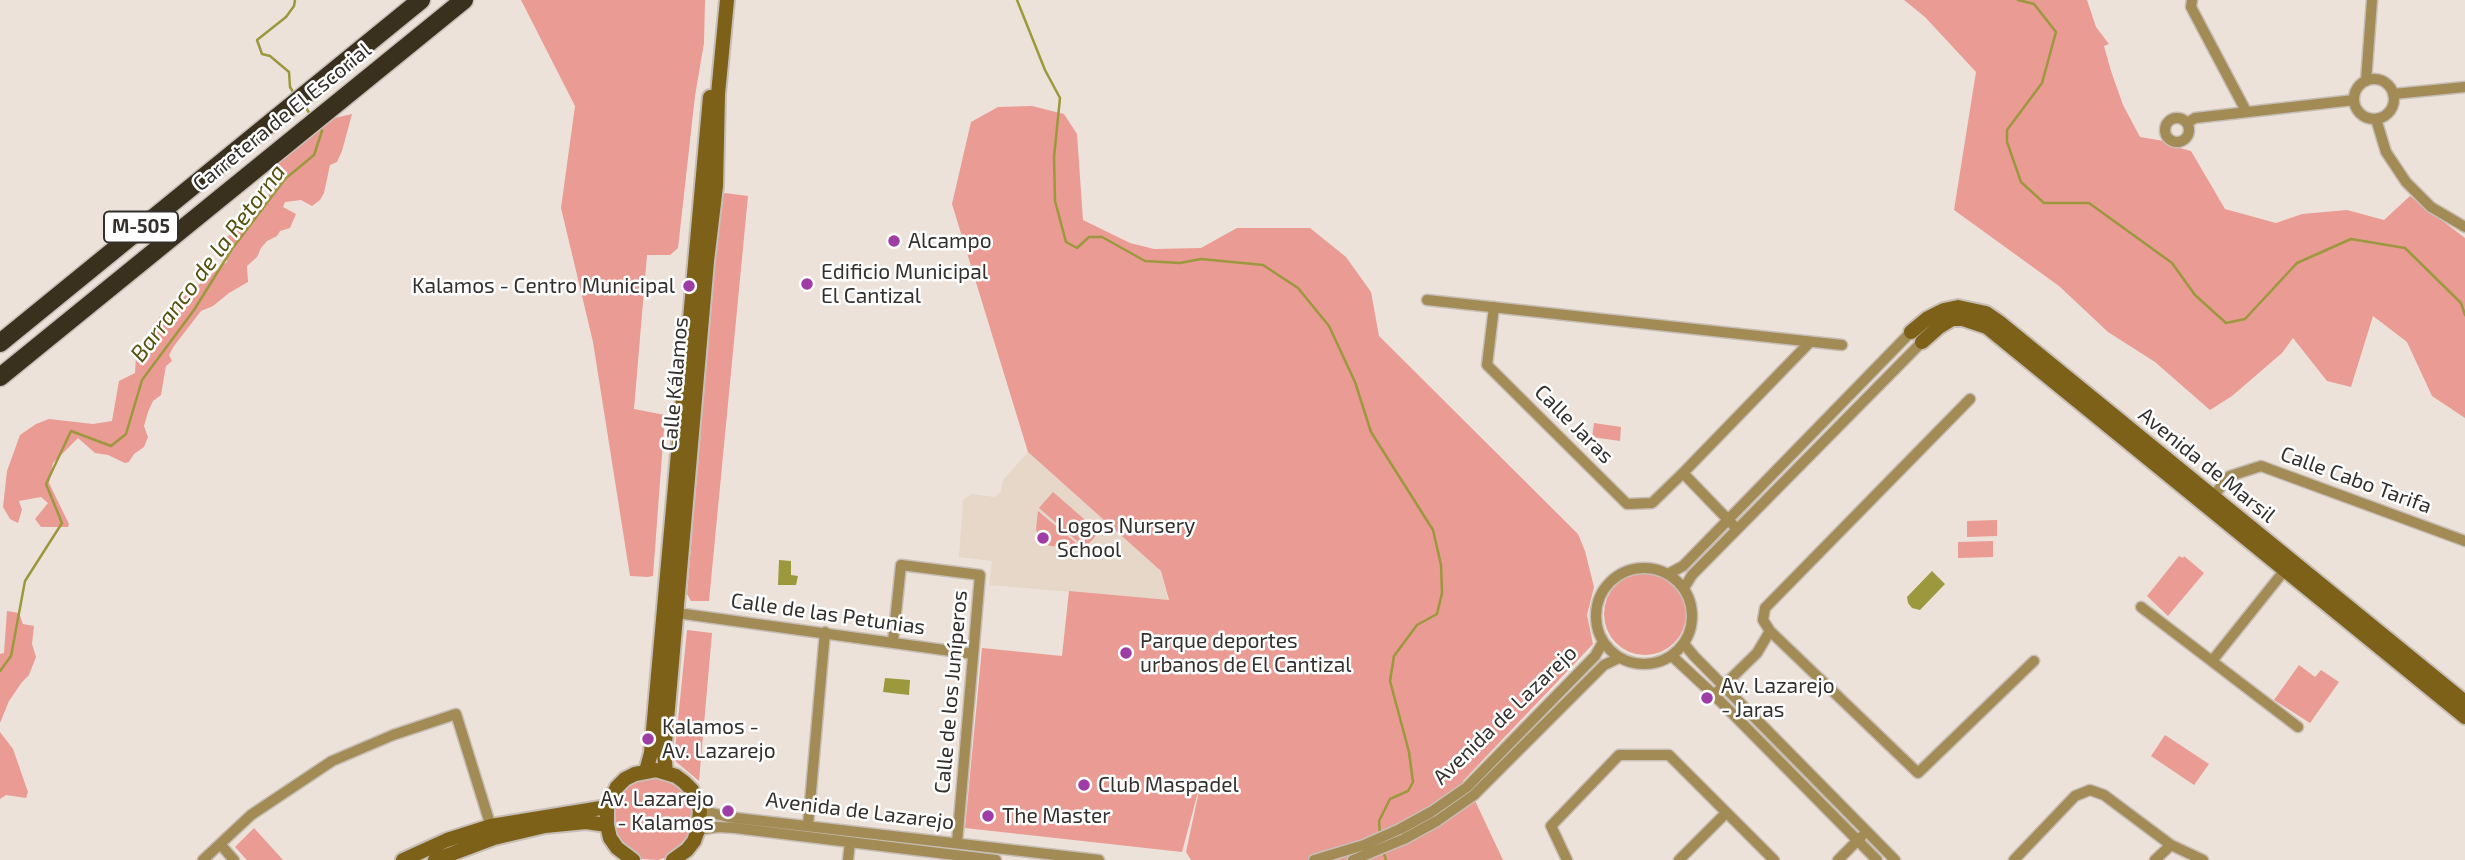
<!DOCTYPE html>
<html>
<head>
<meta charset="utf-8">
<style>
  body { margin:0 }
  canvas { display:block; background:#ece2d9 }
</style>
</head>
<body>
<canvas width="2465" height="860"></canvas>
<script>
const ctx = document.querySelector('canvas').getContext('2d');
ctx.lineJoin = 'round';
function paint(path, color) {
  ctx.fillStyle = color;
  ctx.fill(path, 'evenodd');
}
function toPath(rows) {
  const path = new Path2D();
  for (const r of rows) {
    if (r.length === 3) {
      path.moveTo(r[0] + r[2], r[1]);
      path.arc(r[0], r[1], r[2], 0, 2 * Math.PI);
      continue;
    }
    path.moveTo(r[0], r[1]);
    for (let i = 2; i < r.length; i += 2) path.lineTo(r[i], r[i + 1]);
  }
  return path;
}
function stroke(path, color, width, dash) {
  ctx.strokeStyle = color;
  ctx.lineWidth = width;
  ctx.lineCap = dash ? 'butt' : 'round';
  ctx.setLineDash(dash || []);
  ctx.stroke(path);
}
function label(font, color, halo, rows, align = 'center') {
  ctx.font = font + ' "Exo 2",sans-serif';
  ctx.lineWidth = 5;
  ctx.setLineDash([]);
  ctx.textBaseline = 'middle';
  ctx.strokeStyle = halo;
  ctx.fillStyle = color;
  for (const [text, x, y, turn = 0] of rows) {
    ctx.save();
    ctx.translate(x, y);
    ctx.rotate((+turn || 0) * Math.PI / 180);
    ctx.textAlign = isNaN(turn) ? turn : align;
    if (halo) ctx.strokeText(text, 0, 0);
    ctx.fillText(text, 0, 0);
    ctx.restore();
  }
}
paint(toPath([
  [1028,452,1161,571,1168,600,989,585,992,561,959,557,963,500,971,494,995,497,1001,491,1003,480]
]), '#e6d7c8');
paint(toPath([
  [521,0,705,0,704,43,695,96,678,248,670,255,647,255,634,409,665,415,653,576,648,577,630,576,593,342,561,208,575,106],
  [1904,0,2087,0,2096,27,2109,44,2104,46,2111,71,2123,105,2140,137,2164,141,2169,145,2191,151,2225,209,2276,223,2302,214,2347,210,2384,220,2410,196,2465,238,2465,418,2432,396,2407,342,2373,316,2351,387,2327,381,2293,338,2282,353,2232,396,2210,410,2155,362,2108,332,2059,286,1954,210,1976,72,1925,17],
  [1032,106,1064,114,1077,134,1083,220,1130,243,1154,249,1201,248,1237,228,1310,228,1346,257,1371,292,1379,336,1578,534,1585,551,1594,587,1587,615,1593,644,1463,781,1470,790,1503,860,1191,860,1186,852,1202,777,1182,852,965,828,982,648,1062,656,1069,591,1169,600,1161,571,1028,452,952,204,971,122,998,107],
  [352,114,342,151,337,162,330,165,324,193,320,200,312,206,301,200,285,202,283,207,296,214,290,228,280,231,277,236,267,241,261,248,257,257,247,266,248,282,229,293,213,306,201,311,174,346,169,355,172,361,166,366,161,395,153,401,148,412,144,426,148,437,144,447,134,454,129,462,125,463,108,455,95,453,78,438,53,463,49,483,69,524,68,527,41,527,35,519,48,503,41,497,19,501,22,510,18,523,10,519,3,507,7,471,20,435,36,424,49,419,93,424,112,421,119,381,135,373,136,355,159,317,227,262,225,249,227,237,252,218,266,199,279,180,279,162,305,137,330,119],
  [725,193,748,196,709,601,691,601,687,594,721,197],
  [1594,423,1621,427,1620,441,1592,437],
  [1053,492,1099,532,1085,548,1039,508],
  [1038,511,1082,548,1050,546,1043,541,1038,537,1036,529],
  [1997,520,1997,536,1967,537,1967,521],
  [1993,541,1993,557,1958,558,1958,542],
  [2179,556,2183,558,2184,556,2204,573,2168,616,2147,596],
  [1645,614,41],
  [7,611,19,613,23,624,34,626,32,644,36,657,29,675,22,682,9,701,0,723,0,654,4,653],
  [687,630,712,633,699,781,674,760],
  [2299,665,2315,677,2321,670,2339,682,2310,723,2274,700],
  [0,732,13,749,28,792,26,798,6,795,0,799],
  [2165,735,2209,764,2194,785,2151,756],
  [662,775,687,791,694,804,692,834,673,855,658,860,643,859,630,853,612,830,613,801,633,779],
  [254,828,283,860,247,860,235,847]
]), '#e99b94');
paint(toPath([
  [779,560,791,561,791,575,798,576,796,585,778,585],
  [1932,571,1945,584,1920,610,1912,608,1908,603,1907,597],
  [885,678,910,680,909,695,883,692]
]), '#9c983d');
stroke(toPath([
  [295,0,294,6,286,17,257,40,262,54,270,56,289,72,290,87,295,95],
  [1017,0,1045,70,1060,98,1054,157,1055,201,1066,242,1077,248,1089,237,1102,237,1145,261,1180,263,1201,259,1263,265,1298,288,1329,326,1355,382,1371,432,1433,530,1441,565,1442,593,1437,614,1417,625,1394,656,1390,681,1409,752,1413,782,1408,791,1390,799,1379,821,1380,834],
  [2018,0,2034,4,2056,32,2042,83,2007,130,2007,142,2021,182,2044,203,2089,203,2172,263,2195,295,2226,323,2245,319,2297,263,2351,239,2405,248,2461,303,2465,315],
  [304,105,312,117],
  [0,671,11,656,25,581,62,523,46,484,71,431,111,446,126,434,142,380,194,310,232,249,285,179,314,155,322,131,320,128],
  [1383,851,1386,860]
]), '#9c983d', 2.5);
const street = toPath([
  [2192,0,2191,7,2246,111],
  [2374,99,20],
  [2366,81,2372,0],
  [2393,94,2465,87],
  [2177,130,12],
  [2376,119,2386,152,2406,182,2431,207,2465,227],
  [2187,123,2195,118,2354,100],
  [1427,300,1842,345],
  [1494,307,1487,365,1627,504,1652,503,1683,473],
  [2209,501,2230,476,2261,466,2465,541],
  [1737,529,1683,473,1810,342],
  [1644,616,48],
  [1668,574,1683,566,1911,332],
  [1684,588,1692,575,1922,342],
  [2141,607,2298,727],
  [677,613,973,654],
  [1770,631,1763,620,1765,608,1970,399],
  [893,641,901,565,980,575,957,843],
  [1684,644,1694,656,1895,860],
  [1672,656,1714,695,1877,860],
  [2212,661,2288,566],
  [1714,695,1757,653,1770,631,1918,773,2034,661],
  [700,810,728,817,1099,860],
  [808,825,825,632],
  [698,830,718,827,735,828,996,860],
  [220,844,234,860],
  [203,860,251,815,332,761,393,735,456,714,492,830],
  [848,860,850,842],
  [1314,860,1364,845,1400,829,1431,812,1467,787,1595,656,1603,642],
  [1353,860,1404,839,1437,821,1474,795,1604,665,1619,658],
  [1567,860,1551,826,1619,755,1669,755,1774,860],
  [1679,860,1726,813],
  [1838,860,1861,837],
  [2014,860,2075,796,2090,790,2104,795,2171,845,2203,860],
  [2155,860,2171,845]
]);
const secondary = toPath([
  [1911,332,1928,318,1944,310,1958,307,1986,313,1999,322,2465,702],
  [1922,342,1939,327,1952,319,1963,319,1987,327,2465,717],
  [646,771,651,753,710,97],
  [666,772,664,754,707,261,716,186,718,94,727,0],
  [403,860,447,840,491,826,607,807],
  [435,860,494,838,545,826,586,822,607,825],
  [633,860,617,848,610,838,607,825,607,807,617,787,625,779,635,774,656,770,676,776,684,782,692,790,700,810,698,830,694,841,687,850,673,860]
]);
const highway = toPath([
  [0,343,421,0],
  [0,377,464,0]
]);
stroke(street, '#c7beb7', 13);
stroke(secondary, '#c7beb7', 18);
stroke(highway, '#c7beb7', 21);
stroke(street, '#a38b55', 10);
stroke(secondary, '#7d6118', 14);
stroke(highway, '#39301d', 18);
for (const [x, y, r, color] of [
  [894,241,7,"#9e3da5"],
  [807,284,7,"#9e3da5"],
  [689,286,7,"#9e3da5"],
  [1043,538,7,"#9e3da5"],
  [1126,653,7,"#9e3da5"],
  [1707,698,7,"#9e3da5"],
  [648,739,7,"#9e3da5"],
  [1084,785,7,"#9e3da5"],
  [728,811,7,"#9e3da5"],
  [988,816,7,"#9e3da5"]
]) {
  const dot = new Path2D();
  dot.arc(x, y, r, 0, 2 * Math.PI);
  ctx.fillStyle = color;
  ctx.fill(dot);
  stroke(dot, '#fff', 2.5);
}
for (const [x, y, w] of [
  [141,227,74]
]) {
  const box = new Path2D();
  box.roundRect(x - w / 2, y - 15.5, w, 31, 5);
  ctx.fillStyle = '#fff';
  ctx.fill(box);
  stroke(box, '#34302d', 2);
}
label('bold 19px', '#34302d', null, [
  ["M-505",141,227]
]);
label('21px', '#34302d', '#fff', [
  ["Carretera de El Escorial",282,117,-39],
  ["Calle Kálamos",675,384,-85],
  ["Calle Jaras",1574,424,45],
  ["Avenida de Marsil",2207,465,39],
  ["Calle Cabo Tarifa",2356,480,20],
  ["Calle de las Petunias",828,614,8],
  ["Calle de los Juníperos",951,692,-85],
  ["Avenida de Lazarejo",1505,715,-44],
  ["Avenida de Lazarejo",860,811,7]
]);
label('21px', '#34302d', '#fff', [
  ["Alcampo",908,241],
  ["Edificio Municipal",821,272],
  ["El Cantizal",821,296],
  ["Kalamos - Centro Municipal",675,286,"right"],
  ["Logos Nursery",1057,526],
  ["School",1057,550],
  ["Parque deportes",1140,641],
  ["urbanos de El Cantizal",1140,665],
  ["Av. Lazarejo",1721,686],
  ["- Jaras",1721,710],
  ["Kalamos -",662,727],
  ["Av. Lazarejo",662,751],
  ["Club Maspadel",1098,785],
  ["Av. Lazarejo",714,799,"right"],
  ["- Kalamos",714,823,"right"],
  ["The Master",1002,816]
], 'left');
label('italic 23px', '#55520d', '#fff', [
  ["Barranco de la Retorna",208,263,-53]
]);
</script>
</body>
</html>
